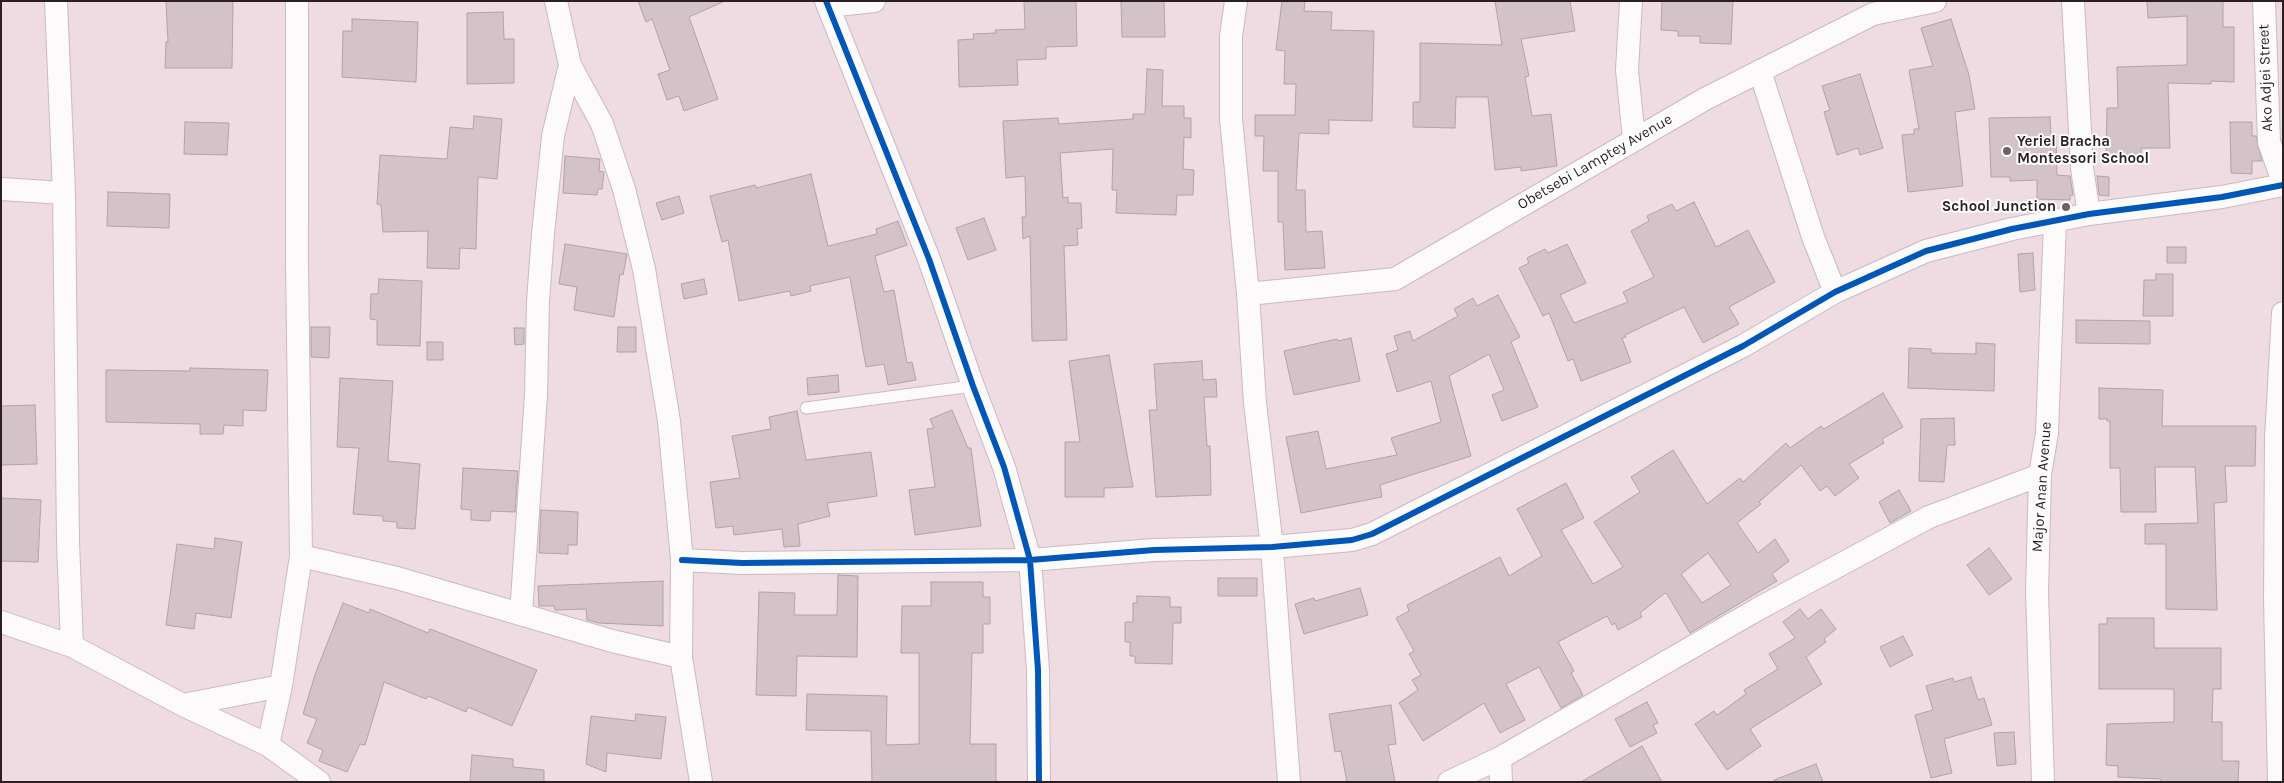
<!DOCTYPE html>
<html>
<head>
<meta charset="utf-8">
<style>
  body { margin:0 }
  #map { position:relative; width:2284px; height:783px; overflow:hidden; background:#efdbe2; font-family:Karla,sans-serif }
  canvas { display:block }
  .frame { position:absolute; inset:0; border:2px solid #2c1f24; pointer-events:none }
</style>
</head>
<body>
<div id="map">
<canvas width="2284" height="783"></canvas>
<div class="frame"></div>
</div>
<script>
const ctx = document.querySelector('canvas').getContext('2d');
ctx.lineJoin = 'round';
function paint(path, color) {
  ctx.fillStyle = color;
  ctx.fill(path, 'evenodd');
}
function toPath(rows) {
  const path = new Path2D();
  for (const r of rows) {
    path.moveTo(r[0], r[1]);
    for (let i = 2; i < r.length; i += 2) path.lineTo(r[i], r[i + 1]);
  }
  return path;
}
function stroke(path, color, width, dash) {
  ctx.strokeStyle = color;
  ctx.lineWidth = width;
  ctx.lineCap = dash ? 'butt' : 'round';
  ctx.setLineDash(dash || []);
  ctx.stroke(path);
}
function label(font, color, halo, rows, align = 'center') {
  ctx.font = font + ' Karla,sans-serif';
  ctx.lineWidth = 4;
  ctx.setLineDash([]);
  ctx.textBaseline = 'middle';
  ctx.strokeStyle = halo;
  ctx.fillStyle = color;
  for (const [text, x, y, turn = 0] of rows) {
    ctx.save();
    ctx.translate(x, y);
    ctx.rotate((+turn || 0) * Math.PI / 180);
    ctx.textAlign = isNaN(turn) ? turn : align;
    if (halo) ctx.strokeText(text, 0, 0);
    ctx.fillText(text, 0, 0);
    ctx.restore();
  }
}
const building = toPath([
  [166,1,233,1,232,68,165,68,166,42,168,42,166,1],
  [638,1,725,1,689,17,718,99,684,111,679,96,667,100,658,74,670,70,652,19,646,22,638,1],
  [1024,1,1076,1,1077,46,1046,47,1046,59,1017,60,1018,85,959,87,958,40,974,39,973,34,996,33,995,30,1025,29,1024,1],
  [1121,1,1164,1,1165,37,1122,37,1121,1],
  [1282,1,1305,1,1304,11,1332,12,1331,30,1374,31,1372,121,1329,120,1329,134,1299,133,1296,190,1305,190,1306,232,1322,231,1325,268,1285,270,1283,222,1278,222,1278,171,1263,171,1264,136,1255,136,1255,115,1295,115,1296,84,1284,84,1285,51,1276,50,1282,1],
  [1495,1,1570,1,1575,31,1521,39,1529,76,1525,77,1532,116,1551,114,1557,166,1521,171,1521,167,1495,170,1488,97,1456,97,1455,128,1413,127,1413,102,1420,102,1420,43,1502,45,1495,1],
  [1662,1,1733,1,1731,44,1700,43,1700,36,1678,36,1678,31,1661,30,1662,1],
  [2147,1,2223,1,2223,27,2234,27,2234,82,2211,81,2211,84,2168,83,2170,148,2141,148,2141,154,2106,155,2107,108,2118,108,2117,67,2187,65,2187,16,2148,18,2147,1],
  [503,12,504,39,514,39,514,83,467,84,467,13,503,12],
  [352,19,418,22,416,82,342,77,343,31,352,31,352,19],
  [1951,19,1969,75,1975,109,1955,112,1963,186,1908,192,1902,135,1914,134,1914,129,1919,129,1909,70,1933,66,1921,28,1951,19],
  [1147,69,1163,70,1162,106,1184,106,1184,118,1191,118,1191,138,1184,137,1183,169,1194,170,1193,195,1177,195,1176,215,1116,213,1117,190,1112,190,1113,149,1060,153,1063,198,1068,197,1068,203,1081,203,1082,228,1077,229,1078,245,1064,246,1067,340,1032,341,1030,236,1023,239,1022,217,1026,217,1025,176,1006,178,1003,121,1058,118,1059,124,1133,119,1133,114,1145,114,1147,69],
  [1860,74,1883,148,1860,155,1858,148,1837,155,1824,112,1830,110,1822,86,1860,74],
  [474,116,502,119,497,179,478,177,476,249,460,248,459,269,427,268,428,231,383,232,381,205,377,204,380,155,447,159,450,127,473,129,474,116],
  [2050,117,2051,136,2056,136,2057,175,2070,176,2073,195,2070,195,2070,200,2037,199,2037,180,2010,181,2010,177,1991,177,1989,118,2050,117],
  [185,122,229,123,227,155,184,154,185,122],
  [2230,122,2252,122,2252,136,2256,136,2262,161,2252,161,2252,174,2231,173,2230,122],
  [565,156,600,159,599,171,604,172,602,189,598,189,597,195,563,193,565,156],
  [811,174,828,246,877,234,876,229,898,221,907,245,875,256,884,292,894,290,907,363,912,362,916,380,888,385,884,364,866,367,850,277,810,286,811,291,791,296,790,291,739,301,728,240,722,242,710,196,755,185,756,188,811,174],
  [2097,176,2109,177,2109,196,2099,195,2097,176],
  [108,192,170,194,169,228,107,226,108,192],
  [679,196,684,213,662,220,656,203,679,196],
  [1694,202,1716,247,1748,230,1775,282,1729,307,1739,324,1703,343,1684,307,1625,335,1626,337,1622,338,1631,362,1581,381,1573,359,1568,361,1549,313,1543,316,1519,268,1529,263,1527,258,1545,249,1548,253,1567,244,1586,283,1560,295,1574,323,1628,302,1623,292,1654,277,1631,231,1649,221,1647,216,1672,204,1676,211,1694,202],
  [984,218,996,250,968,260,956,228,984,218],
  [565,244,627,254,623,275,620,274,614,317,574,310,577,287,559,284,565,244],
  [2167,247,2186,247,2186,263,2167,263,2167,247],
  [2033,253,2035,290,2020,292,2018,254,2033,253],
  [2156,274,2173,274,2173,316,2143,316,2144,280,2156,280,2156,274],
  [379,279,422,281,420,346,377,345,377,320,370,319,371,294,378,294,379,279],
  [704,279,707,294,684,299,681,284,704,279],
  [1498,295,1520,337,1511,342,1538,407,1502,421,1492,395,1504,390,1489,354,1449,376,1471,456,1380,485,1382,497,1301,513,1286,437,1318,431,1326,469,1397,455,1391,438,1441,422,1431,381,1397,392,1386,354,1398,350,1394,336,1410,331,1413,341,1458,316,1454,309,1473,298,1477,306,1498,295],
  [2076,320,2150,321,2150,344,2076,343,2076,320],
  [311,327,330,327,329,358,311,357,311,327],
  [618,327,636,327,636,352,617,352,618,327],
  [514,328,524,328,524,344,515,345,514,328],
  [1351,338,1360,381,1294,395,1284,351,1337,339,1338,341,1351,338],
  [427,342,443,342,443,360,427,360,427,342],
  [1976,343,1995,344,1994,391,1908,388,1909,348,1931,349,1931,353,1976,354,1976,343],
  [1109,355,1133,487,1104,488,1104,497,1065,497,1065,442,1080,442,1069,361,1109,355],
  [1202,361,1203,380,1216,379,1217,397,1204,397,1207,446,1210,446,1211,495,1156,497,1149,410,1157,410,1154,364,1202,361],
  [190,368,268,370,266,411,243,410,243,426,224,425,223,434,200,434,200,424,106,422,106,370,190,371,190,368],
  [838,375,839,392,808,395,807,378,838,375],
  [340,378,393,381,388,461,420,464,415,529,397,528,397,522,383,521,383,516,353,514,359,448,337,447,340,378],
  [2099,388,2163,390,2162,426,2256,426,2255,466,2225,466,2227,502,2214,503,2217,610,2166,609,2166,544,2145,544,2145,524,2198,523,2195,467,2155,467,2156,512,2121,512,2120,468,2110,468,2110,421,2107,421,2107,419,2099,419,2099,388],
  [1883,393,1903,427,1882,439,1884,443,1849,464,1859,478,1835,496,1827,486,1820,491,1801,465,1759,502,1761,504,1737,523,1758,553,1775,539,1789,561,1772,574,1777,581,1690,633,1667,594,1665,593,1640,613,1642,617,1618,630,1615,623,1612,625,1607,616,1558,642,1574,671,1571,673,1583,695,1561,708,1539,667,1506,684,1525,720,1500,733,1484,703,1423,741,1399,703,1418,690,1412,680,1421,675,1409,654,1414,651,1396,618,1409,611,1407,605,1500,557,1509,576,1542,556,1517,509,1566,483,1584,518,1561,530,1593,584,1623,567,1594,522,1640,492,1631,477,1673,450,1707,504,1740,478,1743,482,1786,443,1790,448,1821,426,1824,429,1883,393],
  [1708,553,1731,585,1702,603,1681,574,1708,553],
  [35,405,37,464,1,465,1,406,35,405],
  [952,410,968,448,971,448,981,526,915,535,909,490,935,487,927,429,934,428,930,419,952,410],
  [797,411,806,460,871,452,877,496,827,503,830,516,798,524,800,546,784,547,782,529,734,535,733,526,716,528,710,482,740,478,732,436,771,429,769,417,797,411],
  [1954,418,1955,445,1947,445,1944,482,1919,481,1921,419,1954,418],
  [463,468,518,471,515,512,491,511,490,521,471,520,471,510,461,509,463,468],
  [1899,490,1911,511,1890,523,1879,502,1899,490],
  [1,498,41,500,38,562,1,561,1,498],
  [541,510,578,512,577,545,568,545,568,554,539,553,541,510],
  [215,538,242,542,231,618,196,613,194,629,166,625,177,544,214,549,215,538],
  [1989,548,2012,579,1989,595,1967,565,1989,548],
  [838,575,858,576,857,657,797,656,796,696,756,695,759,592,795,593,794,615,837,615,838,575],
  [1218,578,1257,578,1257,596,1218,596,1218,578],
  [663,581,663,626,599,623,587,620,586,609,555,610,554,606,539,606,538,586,663,581],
  [931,582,983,582,983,597,990,597,990,624,983,624,983,653,972,653,970,744,996,744,996,782,872,782,871,731,806,730,807,694,887,696,886,745,919,744,919,653,901,653,902,606,931,606,931,582],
  [1360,588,1368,615,1304,634,1295,604,1314,598,1315,601,1360,588],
  [1137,596,1170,597,1170,607,1181,607,1181,623,1173,623,1172,664,1135,663,1135,656,1130,656,1130,642,1125,642,1125,622,1133,622,1133,603,1137,603,1137,596],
  [343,603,369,613,370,609,428,633,430,629,537,670,512,726,468,707,466,712,428,696,426,699,384,682,365,745,360,744,347,772,319,761,323,750,307,743,317,719,303,714,316,672,343,603],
  [1800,609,1808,619,1821,609,1836,629,1824,639,1826,642,1806,657,1822,684,1750,729,1761,746,1727,770,1695,724,1714,711,1717,715,1746,694,1744,690,1778,669,1769,654,1795,638,1783,622,1800,609],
  [2107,618,2154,618,2154,648,2221,648,2221,689,2213,689,2212,722,2222,722,2222,761,2239,761,2238,782,2161,782,2161,779,2118,777,2118,766,2106,765,2107,724,2174,722,2174,689,2099,689,2099,624,2107,624,2107,618],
  [1903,636,1913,655,1890,667,1880,647,1903,636],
  [1971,677,1978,700,1984,698,1992,725,1944,739,1952,773,1931,778,1915,715,1933,710,1926,686,1953,678,1954,682,1971,677],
  [1647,702,1658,723,1653,725,1657,733,1630,747,1615,719,1647,702],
  [1391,705,1396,744,1388,745,1395,782,1347,782,1341,751,1335,752,1329,714,1391,705],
  [636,714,666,717,661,759,607,753,606,772,586,764,591,716,635,721,636,714],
  [2014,732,2016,764,1997,766,1994,733,2014,732],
  [1642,746,1662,782,1581,782,1642,746],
  [472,755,513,759,513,767,544,770,544,782,470,782,472,755],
  [1816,764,1823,782,1774,782,1774,780,1816,764]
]);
paint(building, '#d3c3c9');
stroke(building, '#b1a2a8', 1);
const service = toPath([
  [806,408,973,386]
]);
const minor = toPath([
  [56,1,64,193,68,542,72,646],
  [556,1,570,65,602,124,624,189,644,269,669,421,682,560,681,657,701,782],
  [826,1,929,259,973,386,1004,467,1030,560,1038,670,1039,782],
  [1236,1,1231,36,1231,119,1248,294,1255,403,1272,547,1289,782],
  [1631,1,1627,70,1634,139],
  [2073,1,2082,168,2089,214],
  [2264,1,2269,142,2283,182],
  [828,6,874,1],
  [1760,71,1813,237,1835,292],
  [1,189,64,193],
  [1248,294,1395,279,1705,99,1873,14,1935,1],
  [301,556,397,578,612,641,681,657],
  [682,560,742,563,1030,560,1154,550,1272,547,1352,540,1372,534,1743,346,1835,292,1926,251,2012,229,2089,214,2222,197,2283,185],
  [521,614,536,395,538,301,543,234,553,136,570,65],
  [1,622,72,646,183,705,268,745,319,782],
  [183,705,281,686],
  [268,745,281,686,301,556,297,265,297,1],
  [1500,758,1501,782],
  [1449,782,1500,758,1758,609,1929,517,2040,475],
  [2043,782,2037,592,2040,475,2047,433,2055,222],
  [2279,782,2275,599,2276,438,2283,313]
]);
stroke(service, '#cabbc0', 13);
stroke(minor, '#cabbc0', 24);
stroke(service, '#fdfafb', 11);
stroke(minor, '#fdfafb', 22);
stroke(toPath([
  [826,1,929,259,973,386,1004,467,1030,560,1038,670,1039,782],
  [682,560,742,563,1030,560,1154,550,1272,547,1352,540,1372,534,1743,346,1835,292,1926,251,2012,229,2089,214,2222,197,2283,185]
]), '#0057b8', 6);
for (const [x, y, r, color] of [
  [2007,151,5,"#706166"],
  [2066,207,5,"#706166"]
]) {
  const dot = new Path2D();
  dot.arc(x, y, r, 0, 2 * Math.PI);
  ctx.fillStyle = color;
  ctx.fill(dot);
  stroke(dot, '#fff', 2);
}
label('15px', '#2c1f24', '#fff', [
  ["Ako Adjei Street",2266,78,-92],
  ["Obetsebi Lamptey Avenue",1595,162,-30],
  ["Major Anan Avenue",2042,487,-86]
]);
label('bold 15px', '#2c1f24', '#fff', [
  ["Yeriel Bracha",2017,142],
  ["Montessori School",2017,159],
  ["School Junction",2056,207,"right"]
], 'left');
</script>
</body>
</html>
